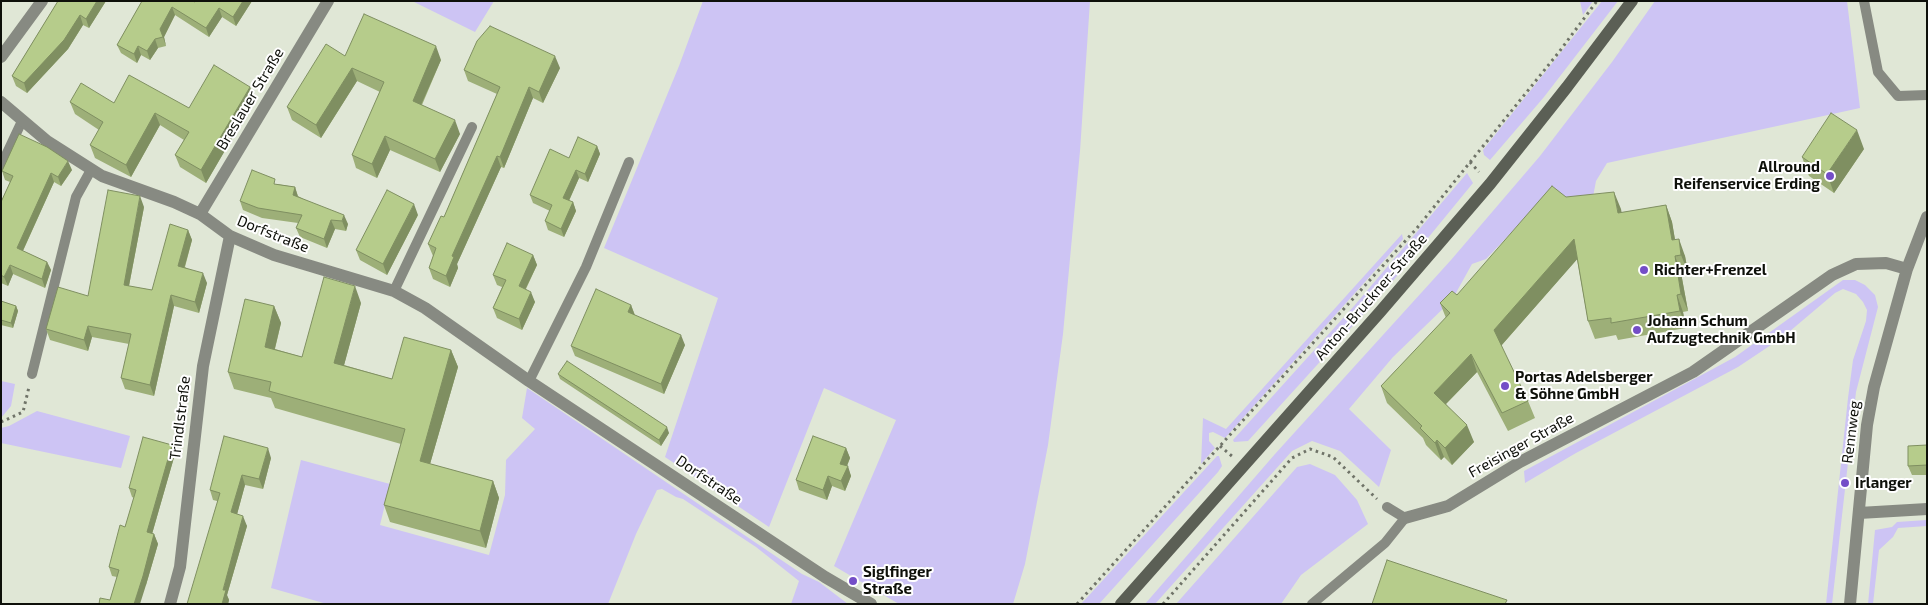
<!DOCTYPE html>
<html>
<head>
<meta charset="utf-8">
<style>
  body { margin:0 }
  #map { position:relative; width:1928px; height:605px; overflow:hidden; background:#e0e7d6; font-family:"Exo 2",sans-serif }
  canvas { display:block }
  .frame { position:absolute; inset:0; border:2px solid #0e100a; pointer-events:none }
</style>
</head>
<body>
<div id="map">
<canvas width="1928" height="605"></canvas>
<div class="frame"></div>
</div>
<script>
const ctx = document.querySelector('canvas').getContext('2d');
ctx.lineJoin = 'round';
function paint(path, color) {
  ctx.fillStyle = color;
  ctx.fill(path, 'evenodd');
}
function toPath(rows) {
  const path = new Path2D();
  for (const r of rows) {
    path.moveTo(r[0], r[1]);
    for (let i = 2; i < r.length; i += 2) path.lineTo(r[i], r[i + 1]);
  }
  return path;
}
function stroke(path, color, width, dash) {
  ctx.strokeStyle = color;
  ctx.lineWidth = width;
  ctx.lineCap = dash ? 'butt' : 'round';
  ctx.setLineDash(dash || []);
  ctx.stroke(path);
}
function label(font, color, halo, rows, align = 'center') {
  ctx.font = font + ' "Exo 2",sans-serif';
  ctx.lineWidth = 4;
  ctx.setLineDash([]);
  ctx.textBaseline = 'middle';
  ctx.strokeStyle = halo;
  ctx.fillStyle = color;
  for (const [text, x, y, turn = 0] of rows) {
    ctx.save();
    ctx.translate(x, y);
    ctx.rotate((+turn || 0) * Math.PI / 180);
    ctx.textAlign = isNaN(turn) ? turn : align;
    if (halo) ctx.strokeText(text, 0, 0);
    ctx.fillText(text, 0, 0);
    ctx.restore();
  }
}
paint(toPath([
  [412,1,494,1,475,32],
  [703,1,1090,1,1080,151,1063,334,1048,445,1025,564,1013,604,899,604,834,566,896,420,824,388,769,527,665,457,718,298,604,248,679,66],
  [1580,1,1593,1,1583,15],
  [1602,1,1618,1,1544,97,1490,160,1484,155,1483,150],
  [1655,1,1847,1,1860,108,1607,163,1596,181,1593,197,1569,202,1551,191,1486,259,1472,264,1452,300,1393,357,1349,409,1391,450,1379,487,1340,451,1312,441,1292,451,1155,604,1145,604,1275,454,1451,260,1540,156,1612,62],
  [1467,173,1473,183,1387,288,1248,441,1234,442,1233,440,1354,306],
  [1402,234,1403,239,1381,264,1225,438,1213,432,1209,433,1209,441,1215,448,1201,464,1203,418,1226,429],
  [1843,280,1855,280,1865,285,1875,295,1878,307,1856,392,1832,604,1826,604,1848,398,1853,360,1866,321,1867,310,1863,302,1856,294,1843,289,1835,293,1783,337,1738,367,1576,453,1525,483,1524,471,1735,357],
  [1,381,15,384,11,406,1,418],
  [527,388,802,574,819,582,848,604,791,604,799,581,756,547,683,499,676,497,662,489,657,490,636,534,608,604,327,604,271,588,301,460,390,484,380,525,489,555,505,495,506,460,535,429,522,418],
  [37,411,130,436,121,468,1,443,1,428,9,426],
  [1217,456,1219,456,1222,466,1218,472,1099,604,1081,604],
  [1310,464,1335,475,1357,500,1368,524,1301,575,1281,604,1176,604,1297,467],
  [1927,520,1927,526,1898,528,1893,537,1879,550,1873,604,1868,604,1875,530,1892,527,1897,522]
]), '#cdc4f4');
stroke(toPath([
  [1470,162,1479,172],
  [1,422,23,412,29,387],
  [1220,446,1233,457],
  [1077,604,1417,228,1559,52,1597,1],
  [1163,604,1292,458,1310,449,1333,457,1377,499]
]), '#6f7368', 3, [2.5, 4]);
stroke(toPath([
  [1864,1,1878,72,1898,96,1927,95],
  [1,166,22,121],
  [394,291,472,127],
  [32,374,76,197,91,170],
  [529,381,586,267,629,162],
  [1312,604,1385,543,1405,518,1387,507]
]), '#878a82', 10);
stroke(toPath([
  [1,57,42,1],
  [1,102,47,141,102,176,174,202,200,214,230,236,274,255,394,291,425,308,529,381,825,577,871,604],
  [200,214,328,1],
  [1859,513,1927,509],
  [1405,518,1448,506,1520,462,1693,372,1832,275,1856,264,1886,263,1907,269],
  [170,604,180,567,203,366,230,236],
  [1850,604,1867,425,1874,387,1907,269,1927,217]
]), '#878a82', 12);
stroke(toPath([
  [1121,604,1380,312,1490,184,1567,87,1632,1]
]), '#5b5f55', 12);
paint(toPath([
  [58,1,106,1,89,28,83,25,68,49,27,93,16,86,12,76],
  [142,1,195,2,196,1,252,1,236,26,222,17,209,37,175,15,164,37,166,46,158,48,150,60,141,55,137,63,121,53,117,45],
  [345,56,441,60,422,105,460,134,440,172,390,150,377,178,356,168,352,155,380,92,357,81,321,138,292,120,287,107],
  [560,68,543,103,533,98,504,168,501,167,457,264,458,268,450,287,433,279,429,268,433,256,428,244,444,217,497,94,468,81,464,70],
  [255,99,206,183,180,167,175,155,184,140,160,125,131,177,95,158,90,145,99,130,75,114,70,102,114,103,189,108],
  [597,146,600,154,588,182,579,178,569,201,573,202,576,211,564,237,548,230,545,221,550,211,533,203,530,195,569,158],
  [1864,149,1834,193,1809,176,1802,157],
  [72,170,61,186,54,182,23,251,47,262,51,270,45,288,13,274,8,286,1,283,1,202,10,182,5,180,2,171],
  [277,184,295,187,298,196,348,224,346,231,335,229,327,248,300,237,296,228,298,223,262,218,243,210,240,201],
  [1666,205,1672,222,1675,240,1685,256,1688,272,1681,273,1688,311,1683,312,1686,328,1618,340,1616,335,1595,339,1588,321,1577,259,1501,346,1528,401,1535,418,1508,431,1477,372,1446,404,1474,442,1452,465,1444,457,1441,460,1426,445,1423,438,1387,403,1381,386,1446,318,1440,303,1621,209,1621,213],
  [144,207,129,286,152,290,188,230,192,240,185,267,207,283,199,313,174,306,154,396,125,389,121,378,129,344,92,337,88,351,50,340,46,329,88,296],
  [418,215,387,275,360,260,356,250],
  [533,255,537,265,526,289,535,302,522,330,497,318,493,308,502,287,497,285,493,275],
  [1,301,16,306,18,311,13,328,1,325],
  [361,303,344,365,392,379,451,350,458,367,430,464,493,481,499,498,486,548,390,522,384,505,401,444,275,408,271,398,234,389,228,372,274,306,281,323,275,349,302,357],
  [631,305,635,315,685,345,664,394,575,356,571,346],
  [558,374,669,433,661,446,560,379],
  [1927,445,1927,475,1912,475,1908,466],
  [846,448,850,458,847,466,851,476,845,491,832,486,827,500,799,490,796,480],
  [175,454,152,534,154,534,158,544,146,585,110,600,117,577,112,576,109,567,125,527,134,498,132,497,129,488],
  [271,458,263,489,245,485,237,514,247,526,227,595,229,600,228,604,217,501,213,500,210,490]
]), '#9daf78');
paint(toPath([
  [97,1,106,1,89,28,86,19],
  [243,1,252,1,236,26,233,17],
  [172,7,175,15,164,37,166,46,160,29],
  [219,8,222,17,209,37,206,28],
  [80,15,83,25,68,49,27,93,24,83],
  [155,39,158,48,150,60,147,51],
  [138,46,141,55,137,63,134,54],
  [436,46,441,60,417,114,413,101],
  [555,56,560,68,543,103,539,92],
  [352,68,357,81,321,138,316,125],
  [250,87,255,99,206,183,201,170],
  [529,87,533,98,504,168,500,157],
  [155,113,160,125,131,177,126,165],
  [455,120,460,134,440,172,435,159],
  [1857,130,1864,149,1834,193,1827,174],
  [385,136,390,150,377,178,372,164],
  [597,146,600,154,588,182,585,174],
  [497,156,501,167,457,264,458,268,450,287,446,276,452,256],
  [68,161,72,170,61,186,58,177],
  [576,170,579,178,566,207,563,198],
  [51,173,54,182,20,257,17,248],
  [295,187,298,197,293,195],
  [1614,192,1621,209,1625,231,1618,213],
  [140,196,144,207,127,296,124,285],
  [573,202,576,211,564,237,561,229],
  [414,204,418,215,387,275,383,264],
  [1666,205,1672,222,1678,257,1672,240],
  [344,215,348,224,346,231,342,221],
  [331,220,335,229,327,248,324,239],
  [188,230,192,240,182,276,178,266],
  [1574,239,1580,256,1500,347,1494,330],
  [1679,239,1685,256,1688,272,1681,255],
  [533,255,537,265,522,296,519,286],
  [1675,256,1681,273,1688,311,1681,294],
  [47,262,51,270,45,288,42,279],
  [10,265,13,274,8,286,4,277],
  [203,273,207,283,199,313,195,302],
  [355,286,361,303,340,380,334,363],
  [531,292,535,302,522,330,519,319],
  [171,295,174,306,154,396,150,385],
  [1677,295,1683,312,1686,328,1680,311],
  [631,305,635,316,628,312],
  [16,306,18,311,13,328,11,323],
  [274,306,281,323,271,364,265,347],
  [88,326,92,337,88,351,84,340],
  [681,335,685,345,664,394,661,384],
  [451,350,458,367,426,478,420,461],
  [1471,354,1477,372,1440,410,1434,393],
  [1467,425,1474,442,1452,465,1445,448],
  [667,427,669,433,661,446,659,440],
  [1437,440,1444,457,1441,460,1435,443],
  [172,445,175,454,150,541,147,532],
  [268,448,271,458,263,489,259,479],
  [846,448,850,458,844,473,840,464],
  [848,466,851,476,845,491,841,481],
  [242,475,245,485,235,522,231,512],
  [828,476,832,486,827,500,823,490],
  [493,481,499,498,486,548,480,531],
  [243,516,247,526,227,595,229,600,228,604,222,604,223,590],
  [154,534,158,544,146,585,140,604,134,604]
]), '#7f8f61');
const building = toPath([
  [58,1,97,1,86,19,80,15,64,40,24,83,12,76,58,1],
  [142,1,193,1,195,2,196,1,243,1,233,17,219,8,206,28,172,7,160,29,163,37,155,39,147,51,138,46,134,54,117,45,142,1],
  [364,14,436,46,413,101,455,120,435,159,385,136,372,164,352,155,384,82,352,68,316,125,287,107,326,44,345,56,364,14],
  [490,26,555,56,539,92,529,87,500,157,497,156,452,256,454,257,446,276,429,268,436,248,428,244,441,216,444,217,500,87,464,70,477,41,490,26],
  [214,65,250,87,201,170,175,155,189,132,155,113,126,165,90,145,103,122,70,102,81,83,114,103,129,75,189,108,214,65],
  [1831,113,1857,130,1827,174,1802,157,1831,113],
  [19,134,47,147,68,161,58,177,51,173,17,248,47,262,42,279,10,265,4,277,1,275,1,202,13,176,2,171,19,134],
  [578,137,597,146,585,174,576,170,563,198,573,202,561,229,545,221,552,205,530,195,550,149,569,158,578,137],
  [252,170,275,179,274,184,295,187,293,195,344,215,342,221,331,220,324,239,296,228,302,215,258,208,240,201,252,170],
  [1552,186,1566,197,1614,192,1618,213,1666,205,1672,240,1679,239,1681,255,1675,256,1681,294,1677,295,1680,311,1611,323,1611,318,1588,321,1574,239,1494,330,1528,401,1502,413,1471,354,1434,393,1467,425,1445,448,1437,440,1435,443,1420,428,1422,426,1381,386,1450,313,1440,303,1452,291,1457,295,1552,186],
  [108,190,140,196,124,285,152,290,170,224,188,230,178,266,203,273,195,302,171,295,150,385,121,378,131,334,88,326,84,340,46,329,58,287,88,296,108,190],
  [387,190,414,204,383,264,356,250,387,190],
  [507,243,533,255,519,286,531,292,519,319,493,308,506,280,493,275,507,243],
  [324,277,355,286,334,363,392,379,404,337,451,350,420,461,493,481,480,531,384,505,405,429,269,391,271,382,228,372,245,299,274,306,265,347,302,357,324,277],
  [596,289,631,305,628,312,681,335,661,384,571,346,596,289],
  [1,301,16,306,11,323,1,320,1,301],
  [567,361,667,427,659,440,558,374,567,361],
  [224,436,268,448,259,479,242,475,231,512,243,516,223,590,226,590,222,604,187,604,220,493,210,490,224,436],
  [813,436,846,448,840,464,848,466,841,481,828,476,823,490,796,480,813,436],
  [143,437,172,445,147,532,154,534,143,576,134,604,99,604,100,598,110,600,119,570,109,567,120,525,125,527,136,490,129,488,143,437],
  [1927,445,1927,465,1908,466,1908,446,1927,445],
  [1387,560,1507,600,1505,604,1372,604,1387,560]
]);
paint(building, '#b6cc8b');
stroke(building, '#7f8f61', 1);
for (const [x, y, r, color] of [
  [1830,176,5,"#744ec7"],
  [1644,270,5,"#744ec7"],
  [1637,330,5,"#744ec7"],
  [1505,386,5,"#744ec7"],
  [1845,483,5,"#744ec7"],
  [853,581,5,"#744ec7"]
]) {
  const dot = new Path2D();
  dot.arc(x, y, r, 0, 2 * Math.PI);
  ctx.fillStyle = color;
  ctx.fill(dot);
  stroke(dot, '#fff', 2);
}
label('15px', '#0e100a', '#fff', [
  ["Breslauer Straße",250,99,-59],
  ["Dorfstraße",273,234,22],
  ["Anton-Bruckner-Straße",1371,297,-49],
  ["Trindlstraße",180,418,-83],
  ["Rennweg",1851,432,-83],
  ["Freisinger Straße",1521,445,-29],
  ["Dorfstraße",709,480,34]
]);
label('bold 15px', '#0e100a', '#fff', [
  ["Allround",1820,167,"right"],
  ["Reifenservice Erding",1820,184,"right"],
  ["Richter+Frenzel",1654,270],
  ["Johann Schum",1647,321],
  ["Aufzugtechnik GmbH",1647,338],
  ["Portas Adelsberger",1515,377],
  ["& Söhne GmbH",1515,394],
  ["Irlanger",1855,483],
  ["Siglfinger",863,572],
  ["Straße",863,589]
], 'left');
</script>
</body>
</html>
